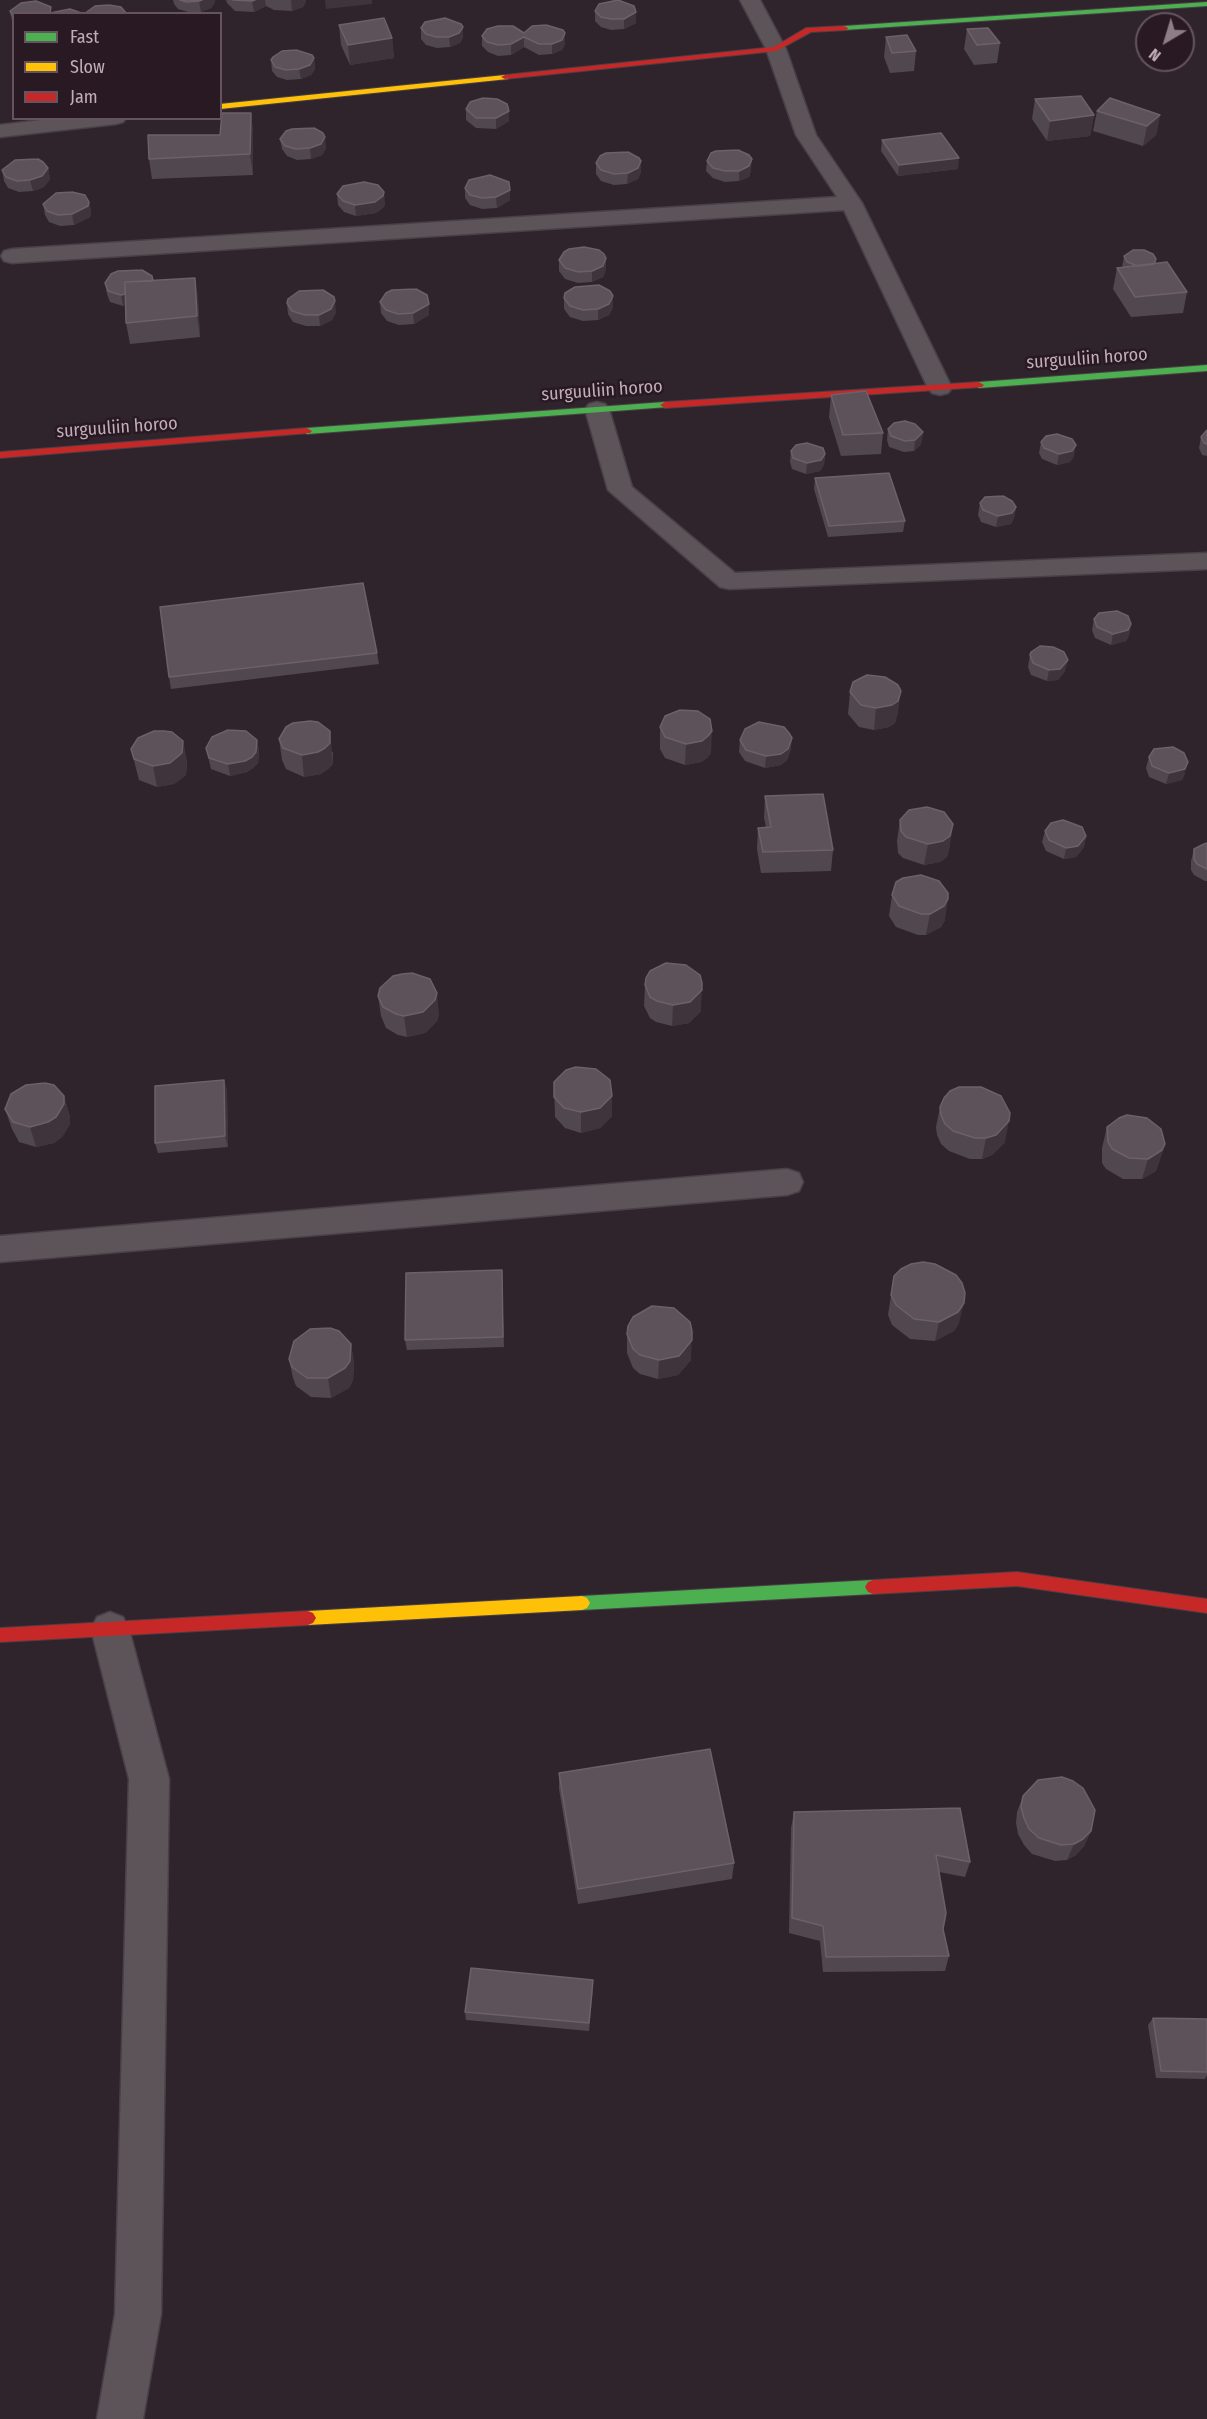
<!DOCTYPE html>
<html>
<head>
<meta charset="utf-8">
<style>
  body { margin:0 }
  #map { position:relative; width:1207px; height:2419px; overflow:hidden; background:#2f242c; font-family:"Fira Sans Condensed",sans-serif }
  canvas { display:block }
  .legend { position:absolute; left:12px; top:12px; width:210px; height:108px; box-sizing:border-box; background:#281923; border:2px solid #65545f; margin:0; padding:8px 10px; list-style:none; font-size:18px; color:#c1adb9 }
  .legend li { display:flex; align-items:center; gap:12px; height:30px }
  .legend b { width:30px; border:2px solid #65545f }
  .north { position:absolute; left:1135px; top:12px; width:60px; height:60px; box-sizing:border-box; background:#281923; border:2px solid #65545f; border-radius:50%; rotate:218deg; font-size:16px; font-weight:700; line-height:24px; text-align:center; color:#c1adb9 }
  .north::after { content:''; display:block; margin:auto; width:21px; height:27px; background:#8e7d88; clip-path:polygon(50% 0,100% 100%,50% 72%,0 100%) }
</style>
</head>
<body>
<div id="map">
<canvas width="1207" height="2419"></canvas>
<ul class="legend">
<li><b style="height:8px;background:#4caf50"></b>Fast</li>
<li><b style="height:8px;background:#ffc107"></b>Slow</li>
<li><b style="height:8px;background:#c62828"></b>Jam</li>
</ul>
<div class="north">N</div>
</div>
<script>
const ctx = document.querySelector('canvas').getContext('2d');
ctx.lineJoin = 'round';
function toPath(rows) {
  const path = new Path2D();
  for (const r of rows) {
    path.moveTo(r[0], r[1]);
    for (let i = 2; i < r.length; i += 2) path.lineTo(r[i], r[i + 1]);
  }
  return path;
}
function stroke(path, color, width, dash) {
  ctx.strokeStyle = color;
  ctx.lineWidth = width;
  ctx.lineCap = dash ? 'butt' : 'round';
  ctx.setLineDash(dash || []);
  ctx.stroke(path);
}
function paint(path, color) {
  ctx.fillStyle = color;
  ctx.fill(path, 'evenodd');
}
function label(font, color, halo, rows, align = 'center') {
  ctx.font = font + ' "Fira Sans Condensed",sans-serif';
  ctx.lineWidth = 5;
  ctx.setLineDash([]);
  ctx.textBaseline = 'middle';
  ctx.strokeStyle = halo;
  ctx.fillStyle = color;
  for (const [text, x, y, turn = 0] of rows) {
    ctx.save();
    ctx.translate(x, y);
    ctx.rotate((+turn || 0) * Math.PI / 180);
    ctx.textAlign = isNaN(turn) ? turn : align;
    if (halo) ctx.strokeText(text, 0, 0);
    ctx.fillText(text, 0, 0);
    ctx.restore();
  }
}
const street = toPath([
  [740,0,760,0,786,49,816,135,862,203,952,388,948,393,940,395,932,393,928,388,844,210,12,263,4,261,1,256,4,251,12,249,837,197,796,135,766,49,740,0],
  [57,118,126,118,123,122,116,124,0,137,0,125,57,118],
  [597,402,605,404,609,409,632,487,735,573,1207,553,1207,569,729,589,720,587,608,490,585,409,589,404,597,402],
  [787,1169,799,1173,803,1182,799,1191,787,1195,0,1262,0,1236,787,1169],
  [110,1612,123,1617,129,1629,169,1779,161,2314,143,2419,97,2419,115,2314,129,1779,91,1629,97,1617,110,1612]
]);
const fast = toPath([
  [1207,2,1207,6,844,30,840,28,844,26,1207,2],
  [1207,365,1207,371,979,388,974,385,979,382,1207,365],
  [665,402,670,405,668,407,307,434,302,431,307,428,665,402],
  [873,1580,878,1582,881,1587,878,1592,873,1594,582,1610,577,1608,574,1603,577,1598,582,1596,873,1580]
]);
const slow = toPath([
  [505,75,508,75,508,79,220,109,220,104,505,75],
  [582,1596,587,1598,590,1603,587,1608,582,1610,308,1625,303,1623,300,1618,303,1613,308,1611,582,1596]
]);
const jam = toPath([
  [844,26,848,28,847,30,811,32,776,51,505,79,501,77,505,75,774,47,806,28,844,26],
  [979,382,984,385,982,387,665,408,660,405,665,402,979,382],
  [307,428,312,431,310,433,0,458,0,452,307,428],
  [1017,1572,1207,1599,1207,1613,1017,1586,873,1594,868,1592,865,1587,868,1582,873,1580,1017,1572],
  [308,1611,313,1613,316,1618,313,1623,308,1625,0,1642,0,1628,308,1611]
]);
stroke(street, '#484046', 3);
stroke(fast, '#493f45', 2);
stroke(slow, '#493f45', 2);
stroke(jam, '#493f45', 2);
paint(street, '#5d545a');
paint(fast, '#4caf50');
paint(slow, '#ffc107');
paint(jam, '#c62828');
paint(toPath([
  [173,0,215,0,215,2,211,8,201,12,188,12,178,9,174,4],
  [226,0,306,0,306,1,303,7,292,11,274,10,266,6,254,12,235,11,227,3],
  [10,11,52,12,84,14,14,14,14,25,12,21],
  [595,11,636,23,624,29,611,30,601,27,595,21],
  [339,25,392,38,394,58,350,65,341,45],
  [421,28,463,37,460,43,450,47,437,48,426,45,421,39],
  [967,29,1000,43,997,63,974,65,964,49],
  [524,33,565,33,565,44,562,50,552,54,539,55,524,47,511,55,498,56,488,52,482,46,482,36],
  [886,37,916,51,914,71,890,73,884,57],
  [314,58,315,69,311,75,301,79,287,80,277,77,272,71,271,60],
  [1035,99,1094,115,1090,136,1047,141,1032,119],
  [466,109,509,111,509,121,496,129,476,128,466,120],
  [1097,111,1160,115,1156,135,1143,146,1093,131],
  [251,113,253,133,253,175,152,179,149,159,220,135],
  [280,139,326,148,322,155,311,159,297,160,287,156,282,149],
  [882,140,958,169,898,176,881,151],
  [707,161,751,170,749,177,739,181,725,182,713,178,706,171],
  [596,163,641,172,638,179,627,184,614,185,601,181,596,174],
  [48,168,50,179,44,187,33,191,19,192,8,188,4,181,2,170],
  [465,188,510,200,497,208,482,209,470,205,465,198],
  [337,194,385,203,384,207,376,213,356,216,344,212,338,205],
  [89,202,91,213,90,217,74,225,60,226,49,222,45,215,43,204],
  [1124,256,1156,259,1155,264,1187,292,1183,313,1131,317,1113,289,1117,268,1122,268],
  [606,258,606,269,603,277,592,282,578,283,565,279,559,271,559,260],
  [195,278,198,299,200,337,130,344,126,323,126,305,123,306,110,302,107,294,105,283],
  [613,296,613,307,609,315,598,320,583,321,570,317,564,309,564,298],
  [380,302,429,315,414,324,399,325,387,321,381,313],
  [287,303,336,312,332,320,320,326,306,326,293,322,288,314],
  [831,395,883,433,881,454,841,456,829,417],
  [888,429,923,432,921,444,914,451,904,452,889,447,887,440],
  [1207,430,1207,456,1202,455,1199,448,1201,437],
  [1041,442,1074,456,1070,462,1057,465,1042,459,1039,453],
  [791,451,825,454,824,465,820,471,806,474,792,469,790,462],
  [815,478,905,521,903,532,828,537,814,489],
  [980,503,1016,507,1014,518,1011,524,996,527,981,522,978,515],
  [1094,619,1131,624,1129,635,1126,641,1111,645,1095,638,1092,630],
  [377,653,379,664,171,689,169,677],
  [1030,655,1065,671,1058,680,1047,681,1031,675,1028,667],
  [850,692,898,712,895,723,889,727,874,730,859,727,848,714],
  [660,727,711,753,707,758,701,762,685,765,665,758,660,749],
  [279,739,333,752,333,764,328,769,321,774,304,777,286,769,282,760],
  [257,740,259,751,258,763,253,768,247,772,230,776,211,769,206,748],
  [740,740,791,749,787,760,781,765,765,768,745,761,739,752],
  [183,741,187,762,186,775,174,784,157,787,139,780,131,749],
  [1149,757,1185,773,1182,780,1166,784,1149,777,1146,768],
  [765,796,833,850,831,871,761,873,757,849,758,828,766,827,764,818],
  [900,820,950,845,947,857,940,862,924,865,903,858,898,853,897,841],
  [1045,831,1086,836,1084,847,1076,857,1064,859,1046,851,1042,842],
  [1207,843,1207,881,1205,881,1194,875,1191,870,1191,861,1194,849],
  [892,895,945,920,941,927,926,935,918,935,896,927,889,916],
  [645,985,701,1011,689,1023,672,1026,656,1022,650,1018,644,1006],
  [378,996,439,1014,437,1021,425,1033,407,1037,398,1035,386,1028,381,1016],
  [224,1080,227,1091,228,1147,158,1153,155,1143],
  [554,1082,612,1096,612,1116,600,1128,581,1133,565,1128,555,1117],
  [64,1096,70,1117,70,1124,62,1137,54,1143,36,1147,19,1142,12,1129,5,1109],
  [940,1107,1005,1142,992,1155,982,1159,970,1159,949,1151,941,1144,937,1135,936,1127],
  [1107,1127,1165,1144,1156,1171,1142,1179,1123,1179,1106,1169,1102,1163,1102,1148],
  [894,1276,959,1323,954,1331,935,1341,910,1339,892,1325,888,1315],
  [502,1281,504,1347,407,1350,405,1340],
  [627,1334,691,1360,678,1375,658,1379,640,1374,633,1368,627,1353],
  [351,1344,354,1363,353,1380,349,1388,331,1398,311,1397,296,1386,293,1378,289,1359],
  [559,1773,734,1863,732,1879,578,1904,559,1789],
  [1023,1796,1091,1831,1084,1846,1076,1855,1067,1860,1055,1861,1032,1854,1024,1845,1018,1834,1016,1823,1017,1812],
  [794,1812,970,1862,965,1877,939,1872,943,1929,949,1956,945,1971,823,1972,820,1941,789,1933,791,1828],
  [593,1987,589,2031,466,2020,465,2012],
  [1153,2018,1207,2019,1207,2075,1205,2079,1156,2078,1148,2025]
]), '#51474e');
paint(toPath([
  [202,0,215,0,215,2,211,8,201,12,199,1],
  [255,0,265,0,266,6,254,12,252,1],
  [291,0,306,0,306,1,303,7,292,11],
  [325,0,372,0,372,4,326,9],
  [636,12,636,23,624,29,624,19],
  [463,27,463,37,460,43,450,47,449,37],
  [565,33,565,44,562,50,552,54,552,44],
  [524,37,524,47,511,55,511,44],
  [392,38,394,58,350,65,348,45],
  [314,58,315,69,311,75,301,79,299,69],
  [509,111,509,121,496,129,496,118],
  [251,113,253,133,253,175,250,154],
  [1094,115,1090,136,1047,141,1050,121],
  [1160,115,1156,135,1143,146,1147,126],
  [325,137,326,148,322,155,311,159,310,148],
  [959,158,958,169,898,176,899,165],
  [752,159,751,170,749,177,739,181,739,171],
  [641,161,641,172,638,179,627,184,628,173],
  [48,168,50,179,44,187,33,191,30,180],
  [510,190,510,200,497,208,496,197],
  [384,192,385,203,384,207,376,213,356,216,355,205],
  [89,202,91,213,90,217,74,225,72,214],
  [606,258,606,269,603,277,592,282,592,271],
  [195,278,198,299,200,337,197,316],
  [148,289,150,300,123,306,121,295],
  [613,296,613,307,609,315,598,320,598,309],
  [335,301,336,312,332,320,320,326,319,315],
  [429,304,429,315,414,324,413,313],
  [923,432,921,444,914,451,915,440],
  [1076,445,1074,456,1070,462,1057,465,1059,454],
  [825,454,824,465,820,471,806,474,807,463],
  [1016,507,1014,518,1011,524,996,527,998,516],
  [1131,624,1129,635,1126,641,1111,645,1113,634],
  [1068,660,1065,671,1058,680,1047,681,1049,670],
  [901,691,898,712,895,723,889,727,874,730,876,708],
  [330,731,333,764,328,769,321,774,304,777,302,755],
  [712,731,711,753,707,758,701,762,685,765,686,744],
  [792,738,791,749,787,760,781,765,765,768,766,756],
  [257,740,259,751,258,763,253,768,247,772,230,776,228,764],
  [183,741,187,762,186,775,174,784,157,787,153,766],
  [1188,762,1182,780,1166,784,1169,773],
  [953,824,950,845,947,857,940,862,924,865,928,844],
  [1086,836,1084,847,1076,857,1064,859,1066,848],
  [948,899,945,920,941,927,926,935,930,914],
  [702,983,701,1011,689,1023,672,1026,673,1005],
  [437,993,439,1014,437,1021,425,1033,407,1037,404,1016],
  [224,1080,227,1091,228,1147,225,1136],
  [64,1096,70,1117,70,1124,62,1137,54,1143,36,1147,30,1127],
  [612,1096,612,1116,600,1128,581,1133,581,1112],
  [1009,1121,1005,1142,992,1155,982,1159,986,1138],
  [1165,1144,1156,1171,1142,1179,1148,1159],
  [964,1303,959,1323,954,1331,935,1341,939,1322],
  [692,1331,691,1360,678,1375,658,1379,659,1360],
  [351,1344,354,1363,353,1380,349,1388,331,1398,328,1378],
  [1091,1831,1084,1846,1076,1855,1067,1860,1074,1844],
  [593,1980,593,1987,589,2031,589,2023]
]), '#3f343c');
const building = toPath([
  [180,0,202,0,199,1,186,2,180,0],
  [233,0,255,0,252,1,233,0],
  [618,0,634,6,636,12,624,19,611,19,601,17,595,11,599,4,618,0],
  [36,1,51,7,50,13,70,9,84,14,14,14,13,17,10,11,21,3,36,1],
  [109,5,121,7,126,13,84,14,95,6,109,5],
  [384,18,392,38,348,45,339,25,384,18],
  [445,18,461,24,463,27,459,33,449,37,436,37,426,34,421,28,425,22,445,18],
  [546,25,563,30,565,33,562,40,552,44,539,44,524,37,511,44,498,45,487,42,482,36,487,29,498,26,513,26,524,33,532,26,546,25],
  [988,28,1000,43,977,45,967,29,988,28],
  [907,35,916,51,892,53,886,37,907,35],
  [296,50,312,55,314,58,310,65,299,69,286,70,275,67,271,60,273,57,282,51,296,50],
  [1081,96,1094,115,1050,121,1035,99,1081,96],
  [483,98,497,99,507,104,509,111,496,118,476,118,466,109,470,102,483,98],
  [1110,98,1160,115,1147,126,1097,111,1110,98],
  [222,113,251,113,250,154,149,159,148,135,220,135,222,113],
  [314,128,323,133,325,137,321,144,310,148,296,149,285,146,280,139,286,131,292,129,314,128],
  [941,133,959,158,899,165,882,140,941,133],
  [738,150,749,155,752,159,749,166,739,171,725,171,713,168,707,161,711,153,716,151,738,150],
  [628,152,639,158,641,161,638,168,628,173,614,174,601,170,596,163,600,156,606,153,628,152],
  [38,159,43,162,48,168,42,176,30,180,17,181,6,177,2,170,15,160,38,159],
  [490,175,509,182,510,190,496,197,482,198,470,195,465,188,469,180,490,175],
  [364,182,378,185,384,192,383,196,375,202,355,205,343,201,337,194,343,186,364,182],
  [72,192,85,195,89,202,88,206,72,214,58,215,47,211,43,204,56,193,72,192],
  [584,247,599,250,604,254,606,258,603,266,592,271,578,272,565,268,559,260,564,252,569,249,584,247],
  [1133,250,1144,250,1153,254,1156,259,1154,264,1138,266,1127,262,1124,256,1133,250],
  [1167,262,1187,292,1135,297,1117,268,1167,262],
  [142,270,152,276,153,281,125,282,125,294,121,295,108,291,105,283,111,274,118,271,142,270],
  [195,278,197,316,126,323,125,282,195,278],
  [599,285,610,291,613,296,609,304,598,309,583,310,570,306,564,298,565,293,575,287,599,285],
  [416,289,427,295,429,304,413,313,398,314,386,310,380,302,386,293,392,290,416,289],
  [323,290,334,297,335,301,331,309,319,315,305,315,292,311,287,303,288,299,299,291,323,290],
  [866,391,883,433,843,435,831,395,866,391],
  [905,421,915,424,923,432,915,440,905,441,891,436,888,429,894,423,905,421],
  [1207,430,1207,444,1204,443,1201,437,1206,431,1207,430],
  [1057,434,1072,439,1076,445,1072,451,1059,454,1044,448,1041,442,1046,436,1057,434],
  [807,443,823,448,825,454,821,460,807,463,793,458,791,451,796,445,807,443],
  [889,473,905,521,829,526,815,478,889,473],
  [1003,496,1012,501,1016,507,1012,513,998,516,983,510,980,503,985,497,1003,496],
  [363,583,377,653,169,677,160,607,363,583],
  [1117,611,1128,616,1131,624,1128,630,1113,634,1097,627,1094,619,1099,613,1117,611],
  [1040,646,1053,647,1064,652,1068,660,1060,669,1049,670,1033,663,1030,655,1031,652,1040,646],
  [867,675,885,677,898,685,901,691,898,701,892,705,876,708,861,705,850,692,853,682,867,675],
  [680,710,698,711,710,719,712,731,708,736,702,741,686,744,665,737,660,727,665,716,680,710],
  [310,721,318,722,330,731,330,743,325,748,318,752,302,755,283,748,279,739,286,727,293,723,310,721],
  [759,722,784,727,789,733,792,738,788,749,781,754,766,756,746,750,740,740,745,729,759,722],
  [228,730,246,731,257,740,256,752,252,757,245,761,228,764,209,758,206,748,212,737,228,730],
  [154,731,164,731,172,732,183,741,182,753,170,763,153,766,134,759,131,749,138,738,154,731],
  [1173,747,1184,753,1188,762,1185,769,1169,773,1152,766,1149,757,1154,749,1173,747],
  [823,794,833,850,763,852,758,828,771,827,765,796,823,794],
  [927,807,944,812,953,824,950,836,943,841,928,844,906,837,901,831,900,820,909,810,927,807],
  [1063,820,1082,827,1086,836,1078,846,1066,848,1049,840,1045,831,1051,823,1063,820],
  [1207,843,1207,869,1197,864,1194,859,1194,849,1204,844,1207,843],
  [921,875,939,881,948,893,948,899,944,906,930,914,921,914,899,906,892,895,896,882,903,878,921,875],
  [666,963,686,965,700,975,702,983,702,990,690,1002,673,1005,657,1001,650,997,645,985,646,978,650,971,666,963],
  [412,973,430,979,437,993,435,1000,423,1012,404,1016,396,1014,383,1007,378,996,380,988,393,976,402,974,412,973],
  [576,1067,596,1069,610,1080,612,1096,600,1108,581,1112,564,1108,554,1097,554,1082,566,1070,576,1067],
  [224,1080,225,1136,155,1143,155,1086,224,1080],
  [45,1083,54,1085,64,1096,64,1104,56,1117,48,1122,30,1127,13,1122,5,1109,11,1094,26,1085,45,1083],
  [959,1087,981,1087,1001,1096,1010,1113,1009,1121,996,1135,986,1138,975,1138,953,1131,945,1124,941,1115,940,1107,944,1098,950,1091,959,1087],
  [1127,1115,1147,1118,1161,1129,1165,1144,1162,1150,1148,1159,1129,1158,1112,1149,1108,1142,1107,1127,1119,1118,1127,1115],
  [923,1262,935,1264,956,1275,962,1283,965,1293,964,1303,958,1312,939,1322,914,1319,896,1305,891,1295,894,1276,901,1269,911,1264,923,1262],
  [502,1270,503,1337,405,1340,406,1273,502,1270],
  [652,1306,674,1308,690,1322,692,1331,692,1340,679,1356,659,1360,640,1355,633,1349,627,1334,628,1326,633,1317,652,1306],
  [330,1328,339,1331,351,1344,350,1361,345,1368,328,1378,307,1378,292,1367,289,1359,294,1341,310,1329,330,1328],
  [710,1749,734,1863,578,1889,559,1773,710,1749],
  [1062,1777,1073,1781,1083,1788,1095,1810,1091,1831,1083,1839,1074,1844,1061,1845,1039,1838,1029,1829,1024,1818,1021,1807,1023,1796,1038,1780,1062,1777],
  [960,1808,970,1862,936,1855,946,1913,943,1929,949,1956,826,1957,823,1926,792,1918,794,1812,960,1808],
  [471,1968,593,1980,589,2023,465,2012,471,1968],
  [1153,2018,1207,2019,1207,2072,1161,2071,1153,2018]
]);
paint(building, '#5d525a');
stroke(building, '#6d6068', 1.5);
label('18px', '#c1adb9', '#281923', [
  ["surguuliin horoo",1087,359,-4],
  ["surguuliin horoo",602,391,-4],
  ["surguuliin horoo",117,428,-4]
]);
</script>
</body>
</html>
